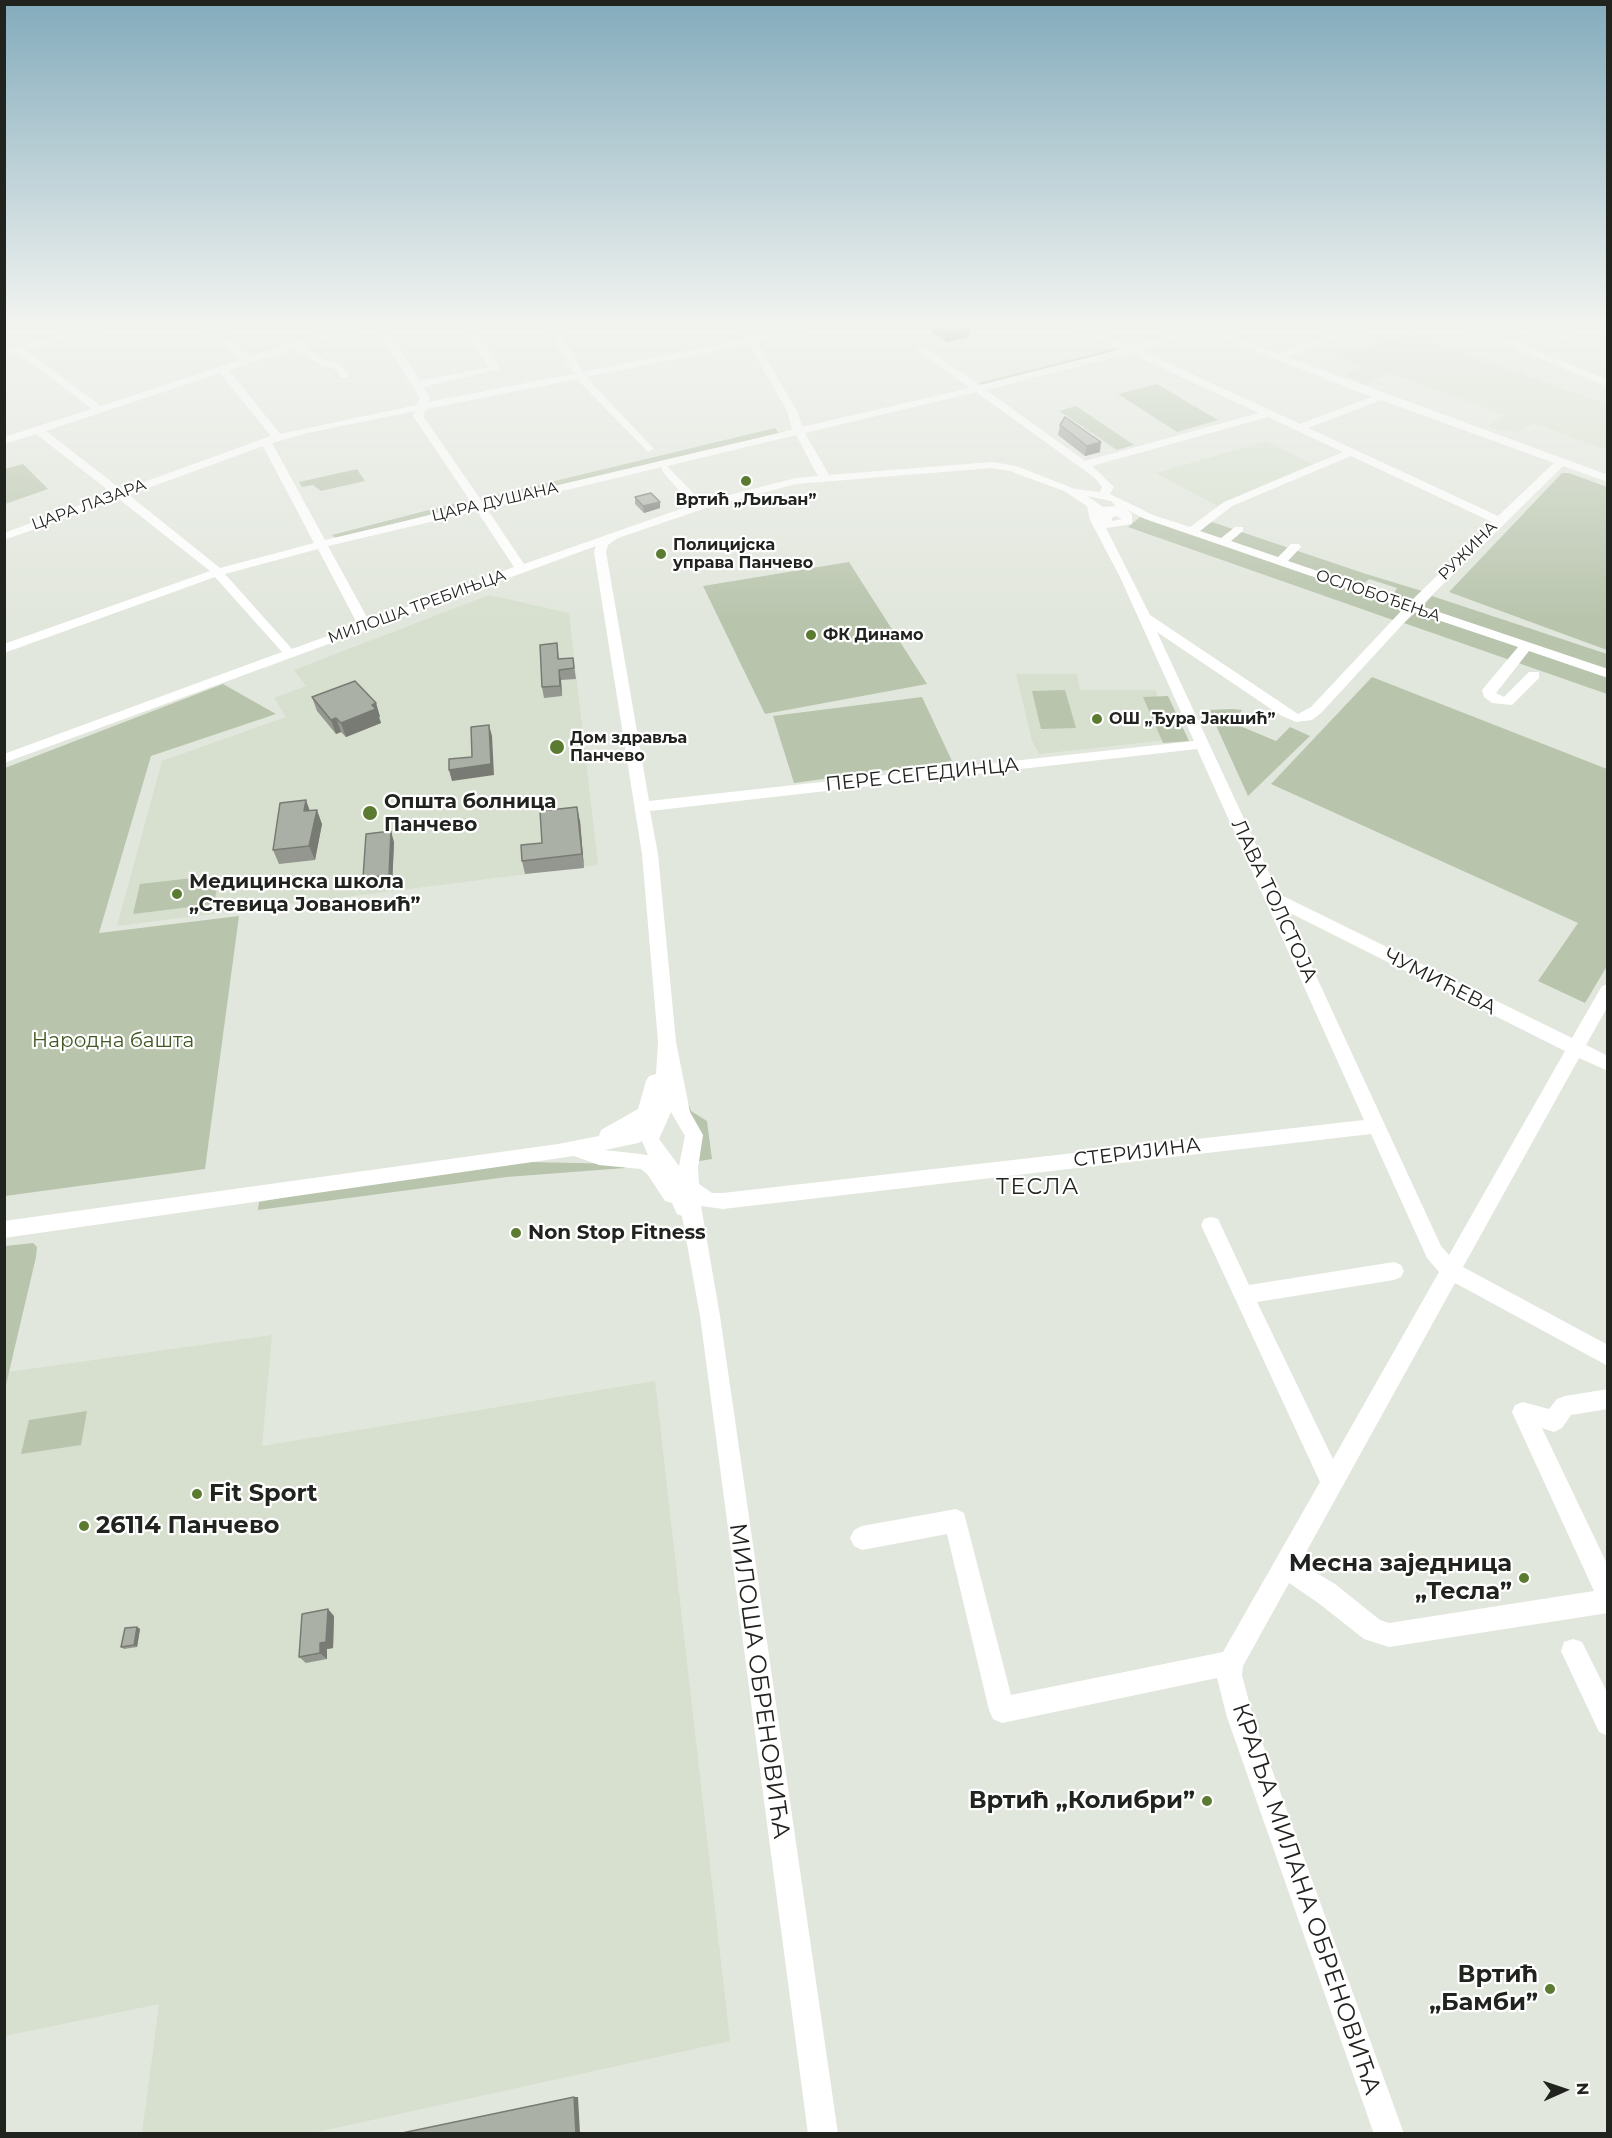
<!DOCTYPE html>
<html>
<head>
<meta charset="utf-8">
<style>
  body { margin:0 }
  #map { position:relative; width:1612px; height:2138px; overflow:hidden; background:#e2e7dd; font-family:Montserrat,sans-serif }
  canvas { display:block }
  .frame { position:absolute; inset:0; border:6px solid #21231f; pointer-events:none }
  .north { position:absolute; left:1534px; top:2060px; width:60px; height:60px; -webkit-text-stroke:4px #fff; paint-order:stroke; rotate:87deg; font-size:16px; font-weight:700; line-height:24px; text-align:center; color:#21231f }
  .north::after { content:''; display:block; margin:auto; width:21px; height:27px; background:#21231f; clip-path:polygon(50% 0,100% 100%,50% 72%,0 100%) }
</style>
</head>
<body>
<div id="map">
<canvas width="1612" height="2138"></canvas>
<div class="frame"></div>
<div class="north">N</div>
</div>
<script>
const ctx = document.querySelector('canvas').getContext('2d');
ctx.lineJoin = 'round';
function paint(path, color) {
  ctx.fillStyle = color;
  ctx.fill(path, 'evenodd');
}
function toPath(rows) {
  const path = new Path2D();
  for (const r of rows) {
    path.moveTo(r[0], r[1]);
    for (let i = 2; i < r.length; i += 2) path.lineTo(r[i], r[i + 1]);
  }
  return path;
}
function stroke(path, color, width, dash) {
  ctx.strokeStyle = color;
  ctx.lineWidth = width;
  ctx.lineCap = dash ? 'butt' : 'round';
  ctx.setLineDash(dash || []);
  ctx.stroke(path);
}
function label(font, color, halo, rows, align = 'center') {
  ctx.font = font + ' Montserrat,sans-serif';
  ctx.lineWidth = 4.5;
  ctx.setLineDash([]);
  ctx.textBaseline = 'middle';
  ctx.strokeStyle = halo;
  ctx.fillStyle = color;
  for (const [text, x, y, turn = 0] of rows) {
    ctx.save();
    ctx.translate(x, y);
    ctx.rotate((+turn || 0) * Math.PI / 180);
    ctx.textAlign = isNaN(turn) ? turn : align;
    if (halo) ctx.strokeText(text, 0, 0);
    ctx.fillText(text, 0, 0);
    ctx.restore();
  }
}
paint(toPath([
  [1411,335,1607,404,1607,450,1534,423,1517,433,1508,429,1502,432,1487,426,1506,415,1388,373,1366,384,1345,375,1360,367,1332,354,1348,349,1356,352,1384,340,1392,342],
  [1267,441,1312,464,1217,506,1156,473],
  [489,595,569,613,598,865,117,926,162,761,286,717,274,698,306,686,294,670],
  [1016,674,1077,674,1080,690,1155,690,1177,739,1039,754,1032,741],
  [272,1335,262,1446,655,1381,730,2041,313,2133,142,2134,159,2004,5,2036,4,1389,8,1372]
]), '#d7dfce');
paint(toPath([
  [1114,349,1115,351,981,385,978,383],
  [1157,384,1218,420,1177,432,1118,394],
  [1076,406,1134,445,1117,450,1059,411],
  [775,428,779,433,487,502,484,498],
  [23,464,48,489,5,504,5,469],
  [357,469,365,481,321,491,313,485,302,487,299,482],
  [1562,473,1569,473,1607,487,1607,650,1449,592],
  [460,502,462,506,394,524,336,538,332,535],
  [1140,517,1155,521,1405,607,1393,620,1128,527],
  [1209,521,1363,573,1422,591,1411,604,1391,598,1397,588,1369,579,1361,586,1198,531],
  [849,562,927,684,765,714,703,586],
  [1432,596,1607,654,1607,670,1422,607],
  [1417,611,1607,676,1607,694,1404,623],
  [1372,677,1607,769,1607,966,1585,1003,1538,981,1578,923,1271,784],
  [223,684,276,714,151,756,99,933,239,916,205,1169,5,1196,5,768],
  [1065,690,1076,728,1041,729,1032,691],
  [1168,696,1189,741,1163,743,1143,697],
  [922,697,952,761,794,783,773,716],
  [1232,709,1242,710,1233,723,1276,741,1290,727,1310,736,1248,796,1209,710],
  [219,875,214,904,133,914,140,884],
  [685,1105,689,1105,691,1111,707,1121,712,1159,694,1162],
  [528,1162,624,1164,625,1168,507,1177,258,1210,259,1202,355,1184],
  [33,1243,37,1247,36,1257,5,1389,5,1246],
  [87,1411,81,1445,21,1454,29,1420]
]), '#b8c4ac');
paint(toPath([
  [4,323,23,323,4,329,4,323],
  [104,323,119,323,26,350,101,406,241,360,199,323,209,323,249,357,354,323,368,323,303,346,325,360,341,365,350,376,348,378,342,378,335,369,319,364,294,349,229,370,280,434,417,405,420,398,373,323,383,323,420,381,489,367,463,326,468,323,473,326,500,369,423,387,430,398,428,402,574,374,544,323,554,323,583,372,746,339,736,323,746,323,754,337,814,323,832,323,757,342,798,413,802,427,970,388,918,350,918,346,921,345,980,385,1122,349,1060,323,1073,323,1131,346,1165,337,1187,325,1185,323,1203,323,1278,354,1362,323,1375,323,1287,357,1608,475,1608,482,1563,466,1421,606,1608,669,1608,678,1529,651,1496,693,1504,697,1529,672,1539,672,1539,678,1512,705,1492,703,1484,697,1482,690,1518,647,1414,612,1321,713,1312,720,1296,722,1280,715,1157,632,1279,894,1572,1038,1602,986,1608,984,1608,1006,1586,1045,1608,1056,1608,1071,1579,1058,1463,1267,1608,1345,1608,1366,1455,1283,1300,1563,1335,1584,1380,1620,1389,1623,1594,1591,1512,1412,1515,1405,1523,1402,1549,1409,1557,1399,1565,1396,1608,1389,1608,1409,1571,1415,1562,1428,1554,1432,1542,1428,1608,1566,1608,1613,1389,1647,1364,1639,1317,1602,1289,1583,1243,1666,1242,1675,1253,1717,1404,2134,1374,2134,1227,1717,1217,1678,1002,1723,993,1719,989,1710,947,1534,862,1550,854,1546,850,1538,854,1530,862,1526,956,1509,964,1513,1011,1695,1223,1652,1320,1482,1201,1225,1204,1219,1211,1217,1218,1219,1249,1285,1394,1262,1401,1265,1404,1271,1401,1277,1394,1280,1257,1302,1333,1459,1439,1272,1427,1258,1371,1134,723,1209,701,1206,720,1316,838,2134,808,2134,700,1316,682,1216,677,1214,672,1203,665,1201,648,1175,641,1169,599,1165,574,1156,4,1238,4,1221,558,1144,599,1136,601,1130,638,1109,646,1081,649,1076,656,1074,658,1042,642,854,594,552,596,546,4,763,4,754,282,652,215,577,4,653,4,644,210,571,119,499,4,540,4,533,112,493,36,434,4,444,4,437,92,409,17,352,4,356,4,350,104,323],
  [1195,328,1372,397,1300,424,1140,350,1171,341,1195,328],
  [749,344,788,413,792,430,483,503,423,416,426,409,577,379,648,452,653,449,652,447,586,377,749,344],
  [1130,353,1259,413,1085,461,986,390,1130,353],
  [220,373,271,436,122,490,46,431,220,373],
  [976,392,1094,477,1102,487,1100,492,1075,489,1016,466,992,462,829,475,805,433,976,392],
  [1381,400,1554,463,1498,516,1308,428,1381,400],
  [415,411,413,416,473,505,325,540,272,443,307,433,415,411],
  [1268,417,1343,452,1224,502,1190,527,1153,515,1110,494,1114,487,1092,466,1268,417],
  [796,435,818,476,796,478,702,502,667,466,796,435],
  [263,446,314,543,220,568,129,495,263,446],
  [1351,456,1492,522,1410,602,1288,561,1301,547,1299,544,1291,544,1278,557,1231,541,1243,531,1243,527,1235,527,1221,538,1200,531,1232,506,1351,456],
  [662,467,662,471,692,505,524,564,487,509,662,467],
  [992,468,1010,471,1064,491,1087,506,1090,520,1120,577,1194,741,649,801,606,552,608,545,618,538,709,507,796,484,992,468],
  [1087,496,1111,501,1116,506,1103,507,1087,496],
  [1126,509,1145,519,1404,608,1311,707,1298,714,1150,615,1106,528,1132,524,1132,514,1126,509],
  [477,511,514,567,369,621,328,546,477,511],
  [1116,516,1122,519,1112,521,1112,518,1116,516],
  [318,549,358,625,292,649,225,574,318,549],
  [1197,749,1364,1120,723,1193,712,1193,699,1184,698,1168,703,1135,690,1112,676,1042,658,854,650,811,1197,749],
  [1286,911,1565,1051,1449,1255,1441,1246,1286,911],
  [671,1112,685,1136,679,1166,659,1139,671,1112],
  [642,1141,648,1155,605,1150,638,1143,642,1141],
  [1456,323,1469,323,1491,332,1510,323,1534,323,1569,336,1569,340,1563,340,1522,323,1499,335,1608,380,1608,387,1456,323],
  [1573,1639,1582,1642,1608,1694,1608,1736,1599,1732,1561,1651,1564,1642,1573,1639]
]), '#fff');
paint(toPath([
  [931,323,969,337,946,342,931,332],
  [1060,425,1100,452,1085,456,1058,435],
  [635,497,660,508,644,513,635,504],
  [557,643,559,659,573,658,576,679,561,680,562,696,544,698,542,687],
  [312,697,376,703,380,717,379,717,381,723,346,737,341,732,336,734,317,711],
  [310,811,322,824,315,860,279,864,273,850],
  [580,821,584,868,525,874,522,861,542,843],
  [394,842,392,886,367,889,363,878],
  [334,1616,333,1648,327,1649,327,1659,306,1663,299,1657],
  [137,1627,140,1629,137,1647,124,1649,121,1647]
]), '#93978f');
paint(toPath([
  [970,328,969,337,946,342,946,333],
  [1101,442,1100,452,1085,456,1087,446],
  [660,502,660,508,644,513,643,506],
  [559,670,561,680,562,696,560,686],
  [376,703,380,717,379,717,381,723,346,737,341,723],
  [336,718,341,732,336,734,331,720],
  [489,725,492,736,494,775,452,781,449,770,491,764],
  [306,800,311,814,304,811],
  [577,807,580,821,584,868,582,854],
  [317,810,322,824,315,860,309,846],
  [391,831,394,842,392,886,389,875],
  [328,1609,334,1616,333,1648,327,1649,327,1659,320,1653,320,1643],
  [137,1627,140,1629,137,1647,134,1645],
  [574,2097,578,2097,580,2133,576,2133]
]), '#787b74');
const building = toPath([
  [931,323,963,323,970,328,946,333,931,323],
  [1065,417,1101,442,1087,446,1060,425,1065,417],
  [651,493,660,502,643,506,635,497,651,493],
  [557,643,558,659,573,658,574,668,559,670,560,686,542,687,540,645,557,643],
  [355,681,376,703,372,705,376,709,341,723,336,718,331,720,312,697,355,681],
  [489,725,491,764,449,770,449,759,472,757,471,727,489,725],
  [306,800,304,811,317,810,309,846,273,850,280,803,306,800],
  [577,807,582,854,522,861,521,845,542,843,540,811,577,807],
  [391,831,389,875,363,878,366,834,391,831],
  [328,1609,326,1642,320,1643,320,1653,299,1657,302,1614,328,1609],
  [137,1627,134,1645,121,1647,125,1628,137,1627],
  [574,2097,576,2133,402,2133,574,2097]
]);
paint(building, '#abb0a6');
stroke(building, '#787b74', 1.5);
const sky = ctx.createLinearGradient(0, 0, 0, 622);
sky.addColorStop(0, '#83abbc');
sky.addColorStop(0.52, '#f2f4f0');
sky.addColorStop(1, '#f2f4f000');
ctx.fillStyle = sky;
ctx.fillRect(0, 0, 1612, 622);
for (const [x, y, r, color] of [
  [746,481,6,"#5b7b31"],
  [661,554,6,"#5b7b31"],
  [811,635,6,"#5b7b31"],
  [1097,719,6,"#5b7b31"],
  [557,747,8,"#5b7b31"],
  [370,813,8,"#5b7b31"],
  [177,894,6,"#5b7b31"],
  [516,1233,6,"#5b7b31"],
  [197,1494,6,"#5b7b31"],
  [84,1526,6,"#5b7b31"],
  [1524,1578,6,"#5b7b31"],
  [1207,1801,6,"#5b7b31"],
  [1550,1989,6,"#5b7b31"]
]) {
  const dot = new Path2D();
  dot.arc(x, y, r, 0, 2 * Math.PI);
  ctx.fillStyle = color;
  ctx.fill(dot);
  stroke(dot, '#fff', 2);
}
label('bold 16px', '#21231f', '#fff', [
  ["Вртић „Љиљан”",746,500,"center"],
  ["Полицијска",673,545],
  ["управа Панчево",673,563],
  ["ФК Динамо",823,635],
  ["ОШ „Ђура Јакшић”",1109,719],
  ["Дом здравља",570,738],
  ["Панчево",570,756]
], 'left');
label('16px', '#21231f', '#fff', [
  ["ЦАРА ДУШАНА",495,502,-13],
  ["ЦАРА ЛАЗАРА",89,505,-20],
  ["РУЖИНА",1468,551,-45],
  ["ОСЛОБОЂЕЊА",1378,596,19],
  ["МИЛОША ТРЕБИЊЦА",417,607,-20]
]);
label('20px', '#21231f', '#fff', [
  ["ПЕРЕ СЕГЕДИНЦА",922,775,-6],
  ["ЛАВА ТОЛСТОЈА",1274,901,65],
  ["ЧУМИЋЕВА",1440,982,27],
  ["СТЕРИЈИНА",1137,1153,-7]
]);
label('bold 20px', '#21231f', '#fff', [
  ["Општа болница",384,802],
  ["Панчево",384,825],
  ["Медицинска школа",189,882],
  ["„Стевица Јовановић”",189,905],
  ["Non Stop Fitness",528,1233]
], 'left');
label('20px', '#425923', '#fff', [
  ["Народна башта",113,1041]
]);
ctx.letterSpacing = '1.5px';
label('22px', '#21231f', '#fff', [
  ["ТЕСЛА",1038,1188]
]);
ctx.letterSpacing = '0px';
label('bold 24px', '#21231f', '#fff', [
  ["Fit Sport",209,1494,"left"],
  ["26114 Панчево",96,1526,"left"],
  ["Месна заједница",1512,1564],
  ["„Тесла”",1512,1592],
  ["Вртић „Колибри”",1195,1801],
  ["Вртић",1538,1975],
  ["„Бамби”",1538,2003]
], 'right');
label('24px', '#21231f', '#fff', [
  ["МИЛОША ОБРЕНОВИЋА",759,1681,82],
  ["КРАЉА МИЛАНА ОБРЕНОВИЋА",1306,1899,71]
]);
</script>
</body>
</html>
